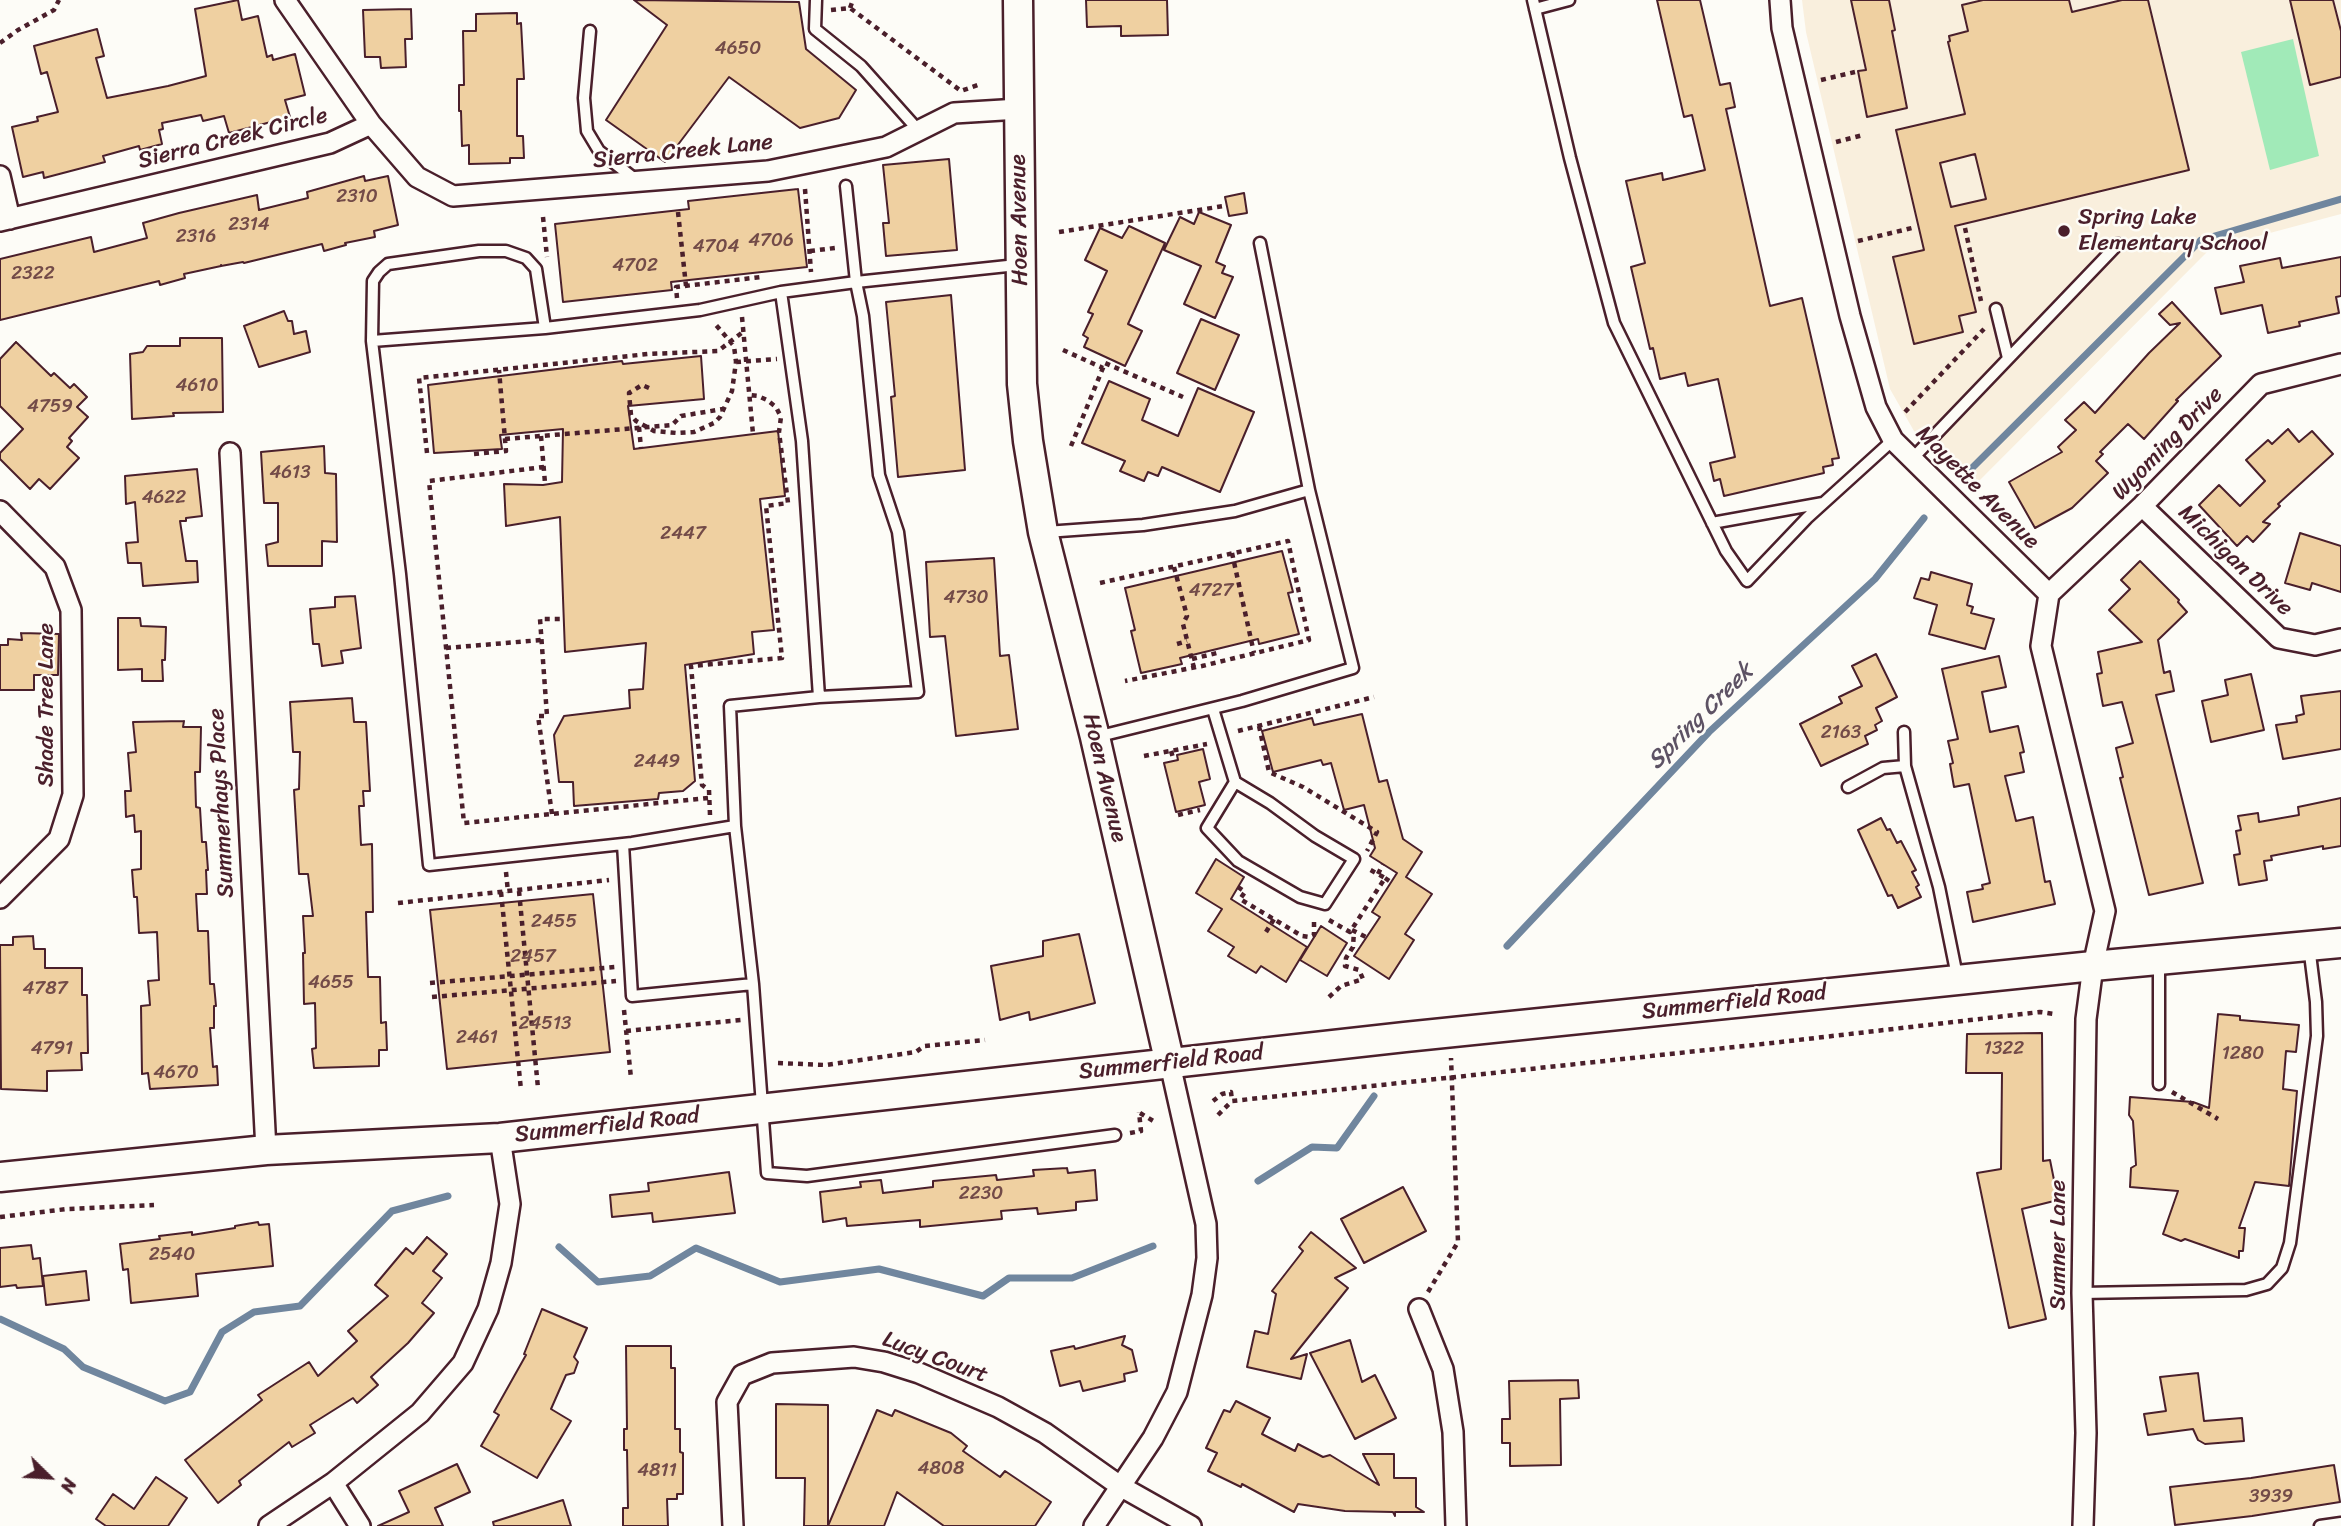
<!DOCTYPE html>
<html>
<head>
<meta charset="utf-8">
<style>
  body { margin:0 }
  #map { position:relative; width:2341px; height:1526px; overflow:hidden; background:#fdfcf7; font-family:Sriracha,sans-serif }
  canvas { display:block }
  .north { position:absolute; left:14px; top:1442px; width:70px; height:70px; -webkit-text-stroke:5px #fdfcf7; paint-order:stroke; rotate:114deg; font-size:19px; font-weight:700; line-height:28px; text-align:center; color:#4a1f2b }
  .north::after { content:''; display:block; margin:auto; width:24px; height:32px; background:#4a1f2b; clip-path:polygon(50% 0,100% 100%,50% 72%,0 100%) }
</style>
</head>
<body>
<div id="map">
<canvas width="2341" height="1526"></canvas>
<div class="north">N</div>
</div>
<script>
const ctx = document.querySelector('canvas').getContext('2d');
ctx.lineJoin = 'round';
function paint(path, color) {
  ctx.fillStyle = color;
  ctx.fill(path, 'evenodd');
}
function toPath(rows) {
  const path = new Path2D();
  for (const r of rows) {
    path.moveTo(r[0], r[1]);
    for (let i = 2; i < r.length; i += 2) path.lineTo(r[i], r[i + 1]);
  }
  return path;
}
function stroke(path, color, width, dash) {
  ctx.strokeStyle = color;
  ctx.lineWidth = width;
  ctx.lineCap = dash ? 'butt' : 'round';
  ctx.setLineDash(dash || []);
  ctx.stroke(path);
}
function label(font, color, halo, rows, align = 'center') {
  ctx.font = font + ' Sriracha,sans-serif';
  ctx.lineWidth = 5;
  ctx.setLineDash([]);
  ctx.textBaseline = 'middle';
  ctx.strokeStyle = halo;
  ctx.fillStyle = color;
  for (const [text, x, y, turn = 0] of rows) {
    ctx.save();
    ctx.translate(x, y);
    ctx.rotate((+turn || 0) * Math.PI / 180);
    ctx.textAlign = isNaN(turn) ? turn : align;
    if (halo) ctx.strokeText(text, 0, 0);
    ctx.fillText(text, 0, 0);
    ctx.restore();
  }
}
paint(toPath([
  [1802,0,2341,0,2341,214,2210,249,1970,490,1914,431,1890,389,1806,32]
]), '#f9efdd');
paint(toPath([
  [2293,39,2319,156,2270,170,2241,52]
]), '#a1eab8');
stroke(toPath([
  [1967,473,2201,240,2341,199],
  [1507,946,1709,732,1875,579,1924,518],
  [1258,1181,1312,1147,1337,1148,1374,1096],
  [559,1247,598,1282,650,1276,696,1248,780,1282,879,1269,983,1296,1009,1278,1072,1278,1153,1246],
  [0,1319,64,1349,83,1367,165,1401,190,1392,222,1332,254,1312,300,1306,392,1211,448,1196]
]), '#70869e', 7);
const building = toPath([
  [238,0,242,20,258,16,267,57,272,55,273,60,295,54,305,95,285,100,290,117,229,133,224,116,203,121,201,115,162,123,163,129,159,130,162,144,140,150,139,146,103,156,105,162,44,178,43,172,23,177,12,127,38,121,37,117,58,112,47,72,41,74,34,46,97,29,104,56,96,58,107,98,168,86,206,76,195,9,238,0],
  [634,0,799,2,806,49,856,90,839,118,800,128,729,77,665,162,606,120,667,25,634,0],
  [1086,0,1167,0,1168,35,1121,36,1121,26,1087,27,1086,0],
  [1657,0,1700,0,1720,85,1730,83,1735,107,1726,109,1770,306,1802,298,1839,458,1832,459,1833,465,1823,467,1824,473,1724,496,1720,479,1714,481,1710,463,1735,457,1718,379,1688,386,1685,373,1660,379,1653,348,1650,349,1631,267,1645,263,1626,181,1662,173,1663,180,1705,170,1692,115,1684,117,1657,0],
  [1851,0,1889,0,1895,30,1892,31,1907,108,1867,117,1858,71,1866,70,1851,0],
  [1983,0,2069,0,2072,12,2122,0,2148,0,2189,170,1955,226,1976,312,1959,316,1963,332,1914,344,1893,257,1924,250,1896,130,1965,114,1948,42,1950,41,1949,36,1968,31,1962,5,1983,0],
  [1975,154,1986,199,1951,207,1940,163,1975,154],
  [2290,0,2333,0,2341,31,2341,77,2310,85,2290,0],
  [411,9,412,39,405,39,406,67,381,68,380,57,365,57,363,10,411,9],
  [517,13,517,24,521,23,524,79,517,79,517,136,523,136,524,158,510,158,510,163,469,164,469,145,462,146,461,111,459,111,459,85,464,85,463,31,476,31,476,14,517,13],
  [949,159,957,250,886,256,883,223,889,223,883,165,949,159],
  [364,176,365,181,388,176,398,225,374,231,375,237,345,243,346,245,324,251,322,244,244,263,243,262,221,266,221,265,221,266,184,274,185,278,160,285,159,281,0,320,0,259,91,237,94,252,147,238,143,223,179,213,257,195,259,210,308,198,307,192,364,176],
  [798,189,807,267,671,282,672,290,563,302,555,224,689,209,688,201,798,189],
  [1244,193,1247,213,1229,216,1225,197,1244,193],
  [1199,212,1231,225,1216,262,1225,266,1222,273,1233,277,1215,318,1184,304,1201,266,1164,250,1180,217,1194,224,1199,212],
  [1129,226,1165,243,1128,324,1142,331,1125,366,1084,347,1088,338,1083,335,1093,314,1088,312,1107,271,1085,260,1100,228,1122,238,1129,226],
  [2341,257,2341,296,2336,297,2339,313,2299,322,2300,326,2268,333,2262,305,2221,314,2215,288,2244,282,2240,266,2280,258,2282,268,2341,257],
  [951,295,965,470,898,477,891,397,895,396,886,302,951,295],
  [2172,302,2221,356,2176,400,2178,401,2144,439,2128,424,2100,452,2103,454,2096,461,2108,473,2072,508,2035,528,2009,482,2062,452,2058,447,2076,430,2065,420,2084,402,2095,413,2149,353,2180,323,2170,325,2159,314,2172,302],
  [284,311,288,321,292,321,294,334,306,331,310,352,259,367,244,326,284,311],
  [1201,319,1239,335,1215,390,1177,373,1201,319],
  [180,338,222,338,223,412,173,413,174,416,132,419,130,354,143,352,147,346,180,346,180,338],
  [16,342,51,376,54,373,70,388,74,384,87,397,77,407,88,417,69,438,72,441,67,447,79,458,50,489,39,479,30,489,0,459,0,453,23,429,0,406,0,359,16,342],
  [701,356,704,399,628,406,634,449,778,431,785,496,760,499,774,630,752,632,754,654,685,665,695,781,683,791,659,793,658,799,574,806,573,782,559,782,554,735,564,716,630,708,629,690,643,689,646,643,565,652,560,517,506,526,504,484,543,485,562,482,563,429,500,435,502,449,434,453,428,385,622,361,623,364,701,356],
  [1109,381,1150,399,1142,420,1178,436,1198,388,1254,412,1220,492,1162,467,1158,476,1148,472,1144,481,1120,471,1125,461,1082,443,1109,381],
  [2288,429,2299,442,2312,431,2333,454,2278,504,2280,506,2263,522,2270,524,2253,542,2247,536,2237,546,2199,505,2219,485,2240,506,2265,481,2246,460,2268,440,2272,444,2288,429],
  [324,446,325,473,336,474,337,542,322,541,322,566,268,566,266,545,278,542,278,503,264,503,261,452,324,446],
  [197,469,202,516,186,518,186,521,180,521,186,561,197,561,198,582,143,586,141,563,128,563,126,543,138,542,135,502,126,504,125,476,197,469],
  [2300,533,2341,546,2341,592,2312,583,2310,590,2285,583,2300,533],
  [1282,551,1293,592,1288,593,1299,634,1259,644,1258,639,1180,658,1182,664,1141,673,1131,631,1135,630,1125,588,1282,551],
  [994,558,1000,656,1009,655,1018,729,956,736,945,636,930,637,926,562,994,558],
  [2140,561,2179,600,2178,602,2187,612,2158,640,2164,673,2170,671,2174,691,2156,695,2203,883,2149,895,2120,778,2123,777,2116,748,2133,743,2122,702,2103,706,2097,674,2102,673,2098,652,2142,642,2109,610,2130,589,2121,580,2140,561],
  [1931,572,1972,584,1967,605,1973,607,1971,613,1994,619,1985,649,1929,634,1937,605,1914,598,1921,578,1929,580,1931,572],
  [355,596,361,648,341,651,343,663,322,666,319,644,313,644,310,609,335,607,335,597,355,596],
  [118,618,140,618,141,626,166,627,165,660,162,660,163,681,142,681,142,669,118,670,118,618],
  [21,633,59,634,58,675,34,675,34,690,0,690,0,645,8,645,8,639,22,640,21,633],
  [1876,654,1897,697,1876,708,1882,721,1875,725,1877,730,1865,736,1868,744,1821,766,1800,724,1842,703,1839,697,1862,686,1852,666,1876,654],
  [1999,656,2006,687,1982,692,1990,732,2018,726,2024,752,2020,753,2024,772,2005,776,2016,821,2033,817,2045,882,2050,881,2055,904,1973,922,1967,892,1983,889,1982,885,1990,883,1969,784,1954,787,1950,764,1953,763,1948,741,1958,739,1942,669,1999,656],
  [2251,674,2264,730,2211,742,2202,701,2228,695,2225,680,2251,674],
  [2341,691,2341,749,2283,759,2276,725,2297,722,2296,716,2304,714,2301,696,2341,691],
  [352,698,354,722,366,722,370,791,363,791,364,806,359,806,361,845,372,844,373,912,366,912,368,977,380,977,381,1023,386,1022,387,1050,379,1050,379,1066,314,1068,312,1049,316,1048,315,1003,304,1004,303,953,305,953,303,916,313,916,308,874,299,874,294,790,299,789,300,752,293,752,290,702,352,698],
  [1362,714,1379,782,1387,780,1403,839,1422,852,1406,877,1432,894,1405,934,1414,940,1389,979,1354,956,1380,917,1372,912,1397,873,1370,856,1375,848,1364,805,1344,810,1331,763,1323,765,1321,760,1273,772,1262,731,1312,718,1314,725,1362,714],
  [184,721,183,727,201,727,200,772,195,772,196,807,200,808,202,842,206,842,208,870,206,870,207,894,196,894,198,931,208,931,210,984,214,984,216,1006,214,1006,214,1028,210,1028,213,1067,217,1066,218,1085,150,1089,148,1073,142,1074,141,1006,150,1005,148,981,159,980,157,932,139,933,137,897,134,897,132,870,141,869,141,831,135,832,134,815,126,817,125,791,131,791,128,753,136,752,133,722,184,721],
  [1203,749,1210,779,1199,782,1205,805,1176,812,1164,763,1178,760,1177,755,1203,749],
  [2341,798,2341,846,2323,849,2323,846,2271,856,2272,860,2264,861,2267,880,2239,885,2234,855,2240,854,2236,831,2241,830,2238,816,2258,813,2259,822,2299,815,2298,807,2341,798],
  [1881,818,1887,830,1890,829,1897,843,1901,841,1916,870,1912,872,1919,885,1916,887,1921,897,1898,908,1892,895,1888,896,1858,830,1881,818],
  [1216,859,1244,877,1231,899,1307,947,1286,982,1261,966,1256,973,1228,956,1234,947,1208,931,1222,909,1196,893,1216,859],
  [593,894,610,1052,447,1069,430,910,593,894],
  [1321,926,1347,943,1327,976,1300,960,1321,926],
  [1079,934,1095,1003,1030,1020,1029,1012,1000,1020,991,966,1043,956,1043,941,1079,934],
  [33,936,34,949,45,949,45,968,82,968,82,995,87,995,88,1053,81,1053,82,1070,47,1071,47,1091,1,1089,0,945,13,945,13,937,33,936],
  [2218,1014,2240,1016,2240,1020,2299,1025,2296,1052,2286,1051,2283,1089,2297,1091,2289,1186,2255,1182,2239,1228,2245,1228,2243,1251,2239,1251,2239,1258,2185,1239,2181,1241,2163,1234,2178,1191,2130,1187,2131,1168,2136,1165,2133,1121,2129,1115,2130,1097,2193,1102,2209,1108,2218,1014],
  [2042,1033,2043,1161,2050,1160,2058,1200,2022,1209,2046,1319,2009,1328,1977,1173,2001,1169,2002,1073,1966,1073,1967,1034,2042,1033],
  [1067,1168,1068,1173,1095,1170,1097,1200,1076,1202,1076,1210,1038,1214,1037,1208,1001,1211,1002,1219,920,1227,920,1220,847,1226,846,1218,823,1222,820,1192,861,1187,860,1182,881,1180,883,1193,933,1187,933,1181,996,1175,997,1180,1034,1176,1033,1170,1067,1168],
  [729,1172,735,1213,653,1222,652,1213,612,1217,610,1195,649,1191,648,1183,729,1172],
  [1403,1187,1426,1231,1364,1263,1341,1219,1403,1187],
  [258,1222,259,1225,269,1224,273,1266,196,1274,198,1296,131,1303,128,1269,123,1270,120,1244,160,1239,159,1236,192,1232,192,1235,235,1228,235,1226,258,1222],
  [1311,1232,1356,1268,1335,1278,1348,1288,1291,1359,1307,1354,1301,1379,1247,1367,1255,1331,1268,1334,1276,1294,1272,1291,1303,1251,1299,1247,1311,1232],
  [427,1237,447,1254,433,1271,442,1278,422,1303,434,1313,408,1343,371,1377,378,1385,357,1403,353,1398,310,1425,315,1433,292,1447,289,1442,239,1481,241,1485,218,1503,185,1460,262,1400,258,1395,309,1362,318,1376,357,1341,348,1331,388,1296,375,1285,406,1248,413,1254,427,1237],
  [31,1245,33,1259,40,1258,43,1286,17,1288,16,1285,0,1287,0,1248,31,1245],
  [86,1271,89,1300,46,1305,43,1276,86,1271],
  [542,1309,587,1328,574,1357,578,1362,574,1373,566,1375,551,1409,571,1421,537,1478,481,1446,499,1415,494,1412,526,1355,524,1354,542,1309],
  [1125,1336,1122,1345,1132,1350,1137,1371,1124,1374,1125,1381,1083,1391,1080,1381,1060,1386,1051,1351,1074,1346,1075,1349,1125,1336],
  [1350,1340,1362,1382,1375,1375,1396,1418,1355,1439,1310,1353,1350,1340],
  [626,1346,671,1346,671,1368,675,1368,675,1429,680,1429,680,1452,683,1453,683,1494,677,1494,677,1499,667,1499,668,1526,623,1526,623,1508,628,1508,627,1450,624,1450,624,1429,627,1429,626,1346],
  [2198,1373,2204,1421,2242,1418,2244,1441,2205,1444,2198,1440,2193,1429,2148,1435,2144,1414,2166,1411,2160,1377,2198,1373],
  [1578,1380,1579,1398,1560,1399,1561,1465,1510,1466,1510,1443,1502,1443,1502,1419,1510,1419,1509,1381,1578,1380],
  [1236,1401,1270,1418,1262,1434,1295,1451,1298,1444,1323,1457,1330,1455,1379,1485,1363,1454,1394,1454,1394,1478,1416,1478,1416,1507,1424,1512,1395,1512,1395,1516,1393,1512,1345,1511,1298,1504,1294,1512,1242,1484,1241,1487,1208,1471,1217,1453,1206,1448,1224,1410,1230,1412,1236,1401],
  [776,1404,828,1405,828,1526,804,1526,805,1478,776,1478,776,1404],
  [877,1410,892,1416,895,1410,951,1433,967,1446,963,1451,1000,1477,1005,1471,1051,1502,1035,1526,944,1526,897,1492,884,1526,828,1526,877,1410],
  [457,1464,470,1492,435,1508,443,1526,378,1526,409,1512,399,1491,457,1464],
  [2334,1465,2340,1502,2252,1516,2175,1525,2170,1487,2251,1478,2334,1465],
  [156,1477,187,1498,168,1526,106,1526,96,1519,113,1494,134,1509,156,1477],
  [563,1500,571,1526,494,1526,493,1522,563,1500]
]);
paint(building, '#efd0a1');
stroke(building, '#4a1f2b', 2);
const lane = toPath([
  [816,0,815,29,861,66,919,131],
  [1533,0,1570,158,1614,323,1726,551,1747,581,1807,518,1893,440],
  [1535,9,1569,0],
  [590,31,584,98,587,131,599,151,636,180],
  [846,186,856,282,781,292,700,310,545,328,372,341,400,574,429,865,632,843,735,826,730,706,819,697,918,692,898,532,879,475,863,316,856,282,1017,265],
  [1260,243,1309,490],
  [781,292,802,441,819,697],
  [1996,309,2008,358],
  [372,341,373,281,379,272,388,264,479,251,506,251,526,258,536,269,545,328],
  [1912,459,2118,244],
  [1712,523,1823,503],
  [1046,532,1143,525,1235,511,1309,490,1353,668,1242,701,1096,737],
  [1213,709,1235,782,1207,828,1238,861,1300,897,1325,904,1354,859,1315,836,1270,803,1235,782],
  [1904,732,1905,766,1939,887,1957,976],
  [1848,787,1883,768,1905,766],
  [735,826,753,984,767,1173,807,1176,1115,1135],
  [623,844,632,996,753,984],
  [2159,1084,2159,964],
  [2082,1293,2246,1290,2267,1284,2282,1268,2290,1243,2317,1036,2316,1002,2309,946],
  [2320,1526,2341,1523]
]);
const street = toPath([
  [285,0,371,124,417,177,453,196,768,171,886,147,954,113,1019,109],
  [1780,0,1782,28,1850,316,1876,407,1893,440,2049,594,2041,646,2105,911,2093,966,2086,1019,2082,1293,2086,1433,2083,1526],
  [0,176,10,219],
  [0,221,330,143,371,124],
  [230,453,266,1150],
  [2142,506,2279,638,2315,645,2341,639],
  [0,511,55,567,71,610,73,795,59,839,0,898],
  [2049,594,2142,506,2261,384,2341,364],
  [1419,1309,1443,1369,1453,1432,1456,1526],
  [333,1483,360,1526],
  [269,1526,333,1483,420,1413,463,1363,488,1309,501,1263,510,1204,500,1138],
  [733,1526,727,1402,742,1375,772,1363,854,1357,884,1362,919,1373,998,1407,1045,1433,1120,1486,1191,1526],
  [1094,1526,1153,1438,1177,1392,1202,1295,1207,1258,1206,1224,1170,1064]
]);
const secondary = toPath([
  [1018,0,1022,384,1028,441,1043,532,1095,737,1170,1064],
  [0,1177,266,1150,500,1138,1405,1037,2093,966,2341,943]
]);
stroke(lane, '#4a1f2b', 15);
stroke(street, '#4a1f2b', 24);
stroke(secondary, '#4a1f2b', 33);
stroke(toPath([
  [850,8,853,0],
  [831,10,850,8,961,91,978,85],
  [0,43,18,30,54,10,59,0],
  [1821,80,1855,72],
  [1836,142,1863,135],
  [805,189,811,272],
  [678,212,686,286],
  [543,217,547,257],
  [1965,228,1981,301],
  [1059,232,1224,206],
  [1858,241,1916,227],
  [810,251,835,248],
  [677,298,676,287,761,277],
  [742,317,753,434],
  [1063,350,1103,368],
  [736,362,777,359],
  [649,388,642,385,629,393,631,415,636,421,647,427,654,431,677,433,694,432,714,423,720,417,732,391,736,362,734,346,716,325],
  [1905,412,1984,329],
  [639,427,641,448],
  [541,436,545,483],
  [505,439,672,425,681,416,723,409],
  [1071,446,1105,363,1183,397],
  [427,453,419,378,648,354,718,351,743,332],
  [474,454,506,451,499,370],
  [544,467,429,481,464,823,708,798],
  [1232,553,1254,653],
  [1174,567,1187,616,1183,624,1194,668],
  [1100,583,1288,541,1309,640,1202,666,1125,681],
  [1177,644,1187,641],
  [446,648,541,640],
  [1192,659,1217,653],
  [1259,726,1269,772,1303,787,1377,832,1367,851],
  [1238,731,1374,697],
  [1171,751,1174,761],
  [1144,756,1207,744],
  [552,814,538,716,547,716,540,619,564,619],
  [710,815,709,790,702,785,691,666,782,658,766,506,788,503,779,432,781,417,776,407,767,400,758,396,749,395],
  [1178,815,1200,810],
  [506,872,508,892],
  [1378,874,1383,864],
  [1385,878,1391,882],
  [1238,887,1245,892,1240,899,1302,936,1310,937,1314,935,1314,917],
  [519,891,538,1088],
  [501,892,521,1090],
  [398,903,609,880],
  [1329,920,1350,932,1385,878,1367,868],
  [1352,930,1366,937],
  [1266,932,1274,919],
  [430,983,615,967],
  [432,997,616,981],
  [1329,997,1341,986,1363,979,1359,970,1345,966,1346,958,1353,947,1354,931],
  [624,1010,631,1078],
  [626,1031,741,1020],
  [778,1063,826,1065,916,1052,924,1046,985,1040],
  [2172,1092,2218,1119],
  [1213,1101,1222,1094,1231,1092,1232,1101,1772,1043,2040,1012,2054,1014],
  [1140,1113,1155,1122],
  [1218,1115,1232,1101],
  [1130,1133,1141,1131,1139,1112],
  [0,1217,67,1209,154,1205],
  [1428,1292,1458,1242,1451,1058]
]), '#4a1f2b', 4.5, [5, 5]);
stroke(lane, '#fdfcf7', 10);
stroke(street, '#fdfcf7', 19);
stroke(secondary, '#fdfcf7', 28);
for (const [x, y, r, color] of [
  [2064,231,7,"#4a1f2b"]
]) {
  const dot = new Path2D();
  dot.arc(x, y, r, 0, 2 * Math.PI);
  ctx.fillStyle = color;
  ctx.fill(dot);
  stroke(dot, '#fdfcf7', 2.5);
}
label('19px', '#734b48', null, [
  ["4650",738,49],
  ["2310",357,197],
  ["2314",249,225],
  ["2316",196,237],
  ["4706",771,241],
  ["4704",716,247],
  ["4702",635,266],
  ["2322",33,274],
  ["4610",197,386],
  ["4759",50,407],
  ["4613",290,473],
  ["4622",164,498],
  ["2447",683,534],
  ["4727",1211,591],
  ["4730",966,598],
  ["2163",1841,733],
  ["2449",657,762],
  ["2455",554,922],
  ["2457",533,957],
  ["4655",331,983],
  ["4787",45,989],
  ["24513",545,1024],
  ["2461",477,1038],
  ["4791",52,1049],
  ["1322",2004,1049],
  ["1280",2243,1054],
  ["4670",176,1073],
  ["2230",981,1194],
  ["2540",172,1255],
  ["4808",941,1469],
  ["4811",657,1471],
  ["3939",2271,1497]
]);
label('23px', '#4a1f2b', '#fdfcf7', [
  ["Sierra Creek Circle",233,139,-14],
  ["Sierra Creek Lane",683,152,-6],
  ["Hoen Avenue",1020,220,-91],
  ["Wyoming Drive",2168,444,-46],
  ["Mayette Avenue",1977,488,45],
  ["Michigan Drive",2235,561,44],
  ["Shade Tree Lane",47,705,-90],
  ["Hoen Avenue",1104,778,77],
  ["Summerhays Place",222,803,-93],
  ["Summerfield Road",1734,1003,-6],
  ["Summerfield Road",1171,1063,-6],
  ["Summerfield Road",607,1126,-6],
  ["Sumner Lane",2059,1245,-90],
  ["Lucy Court",935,1358,20]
]);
label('23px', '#4a1f2b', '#fdfcf7', [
  ["Spring Lake",2078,218],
  ["Elementary School",2078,244]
], 'left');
label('italic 24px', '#5d5264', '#fdfcf7', [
  ["Spring Creek",1701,717,-45]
]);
</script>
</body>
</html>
